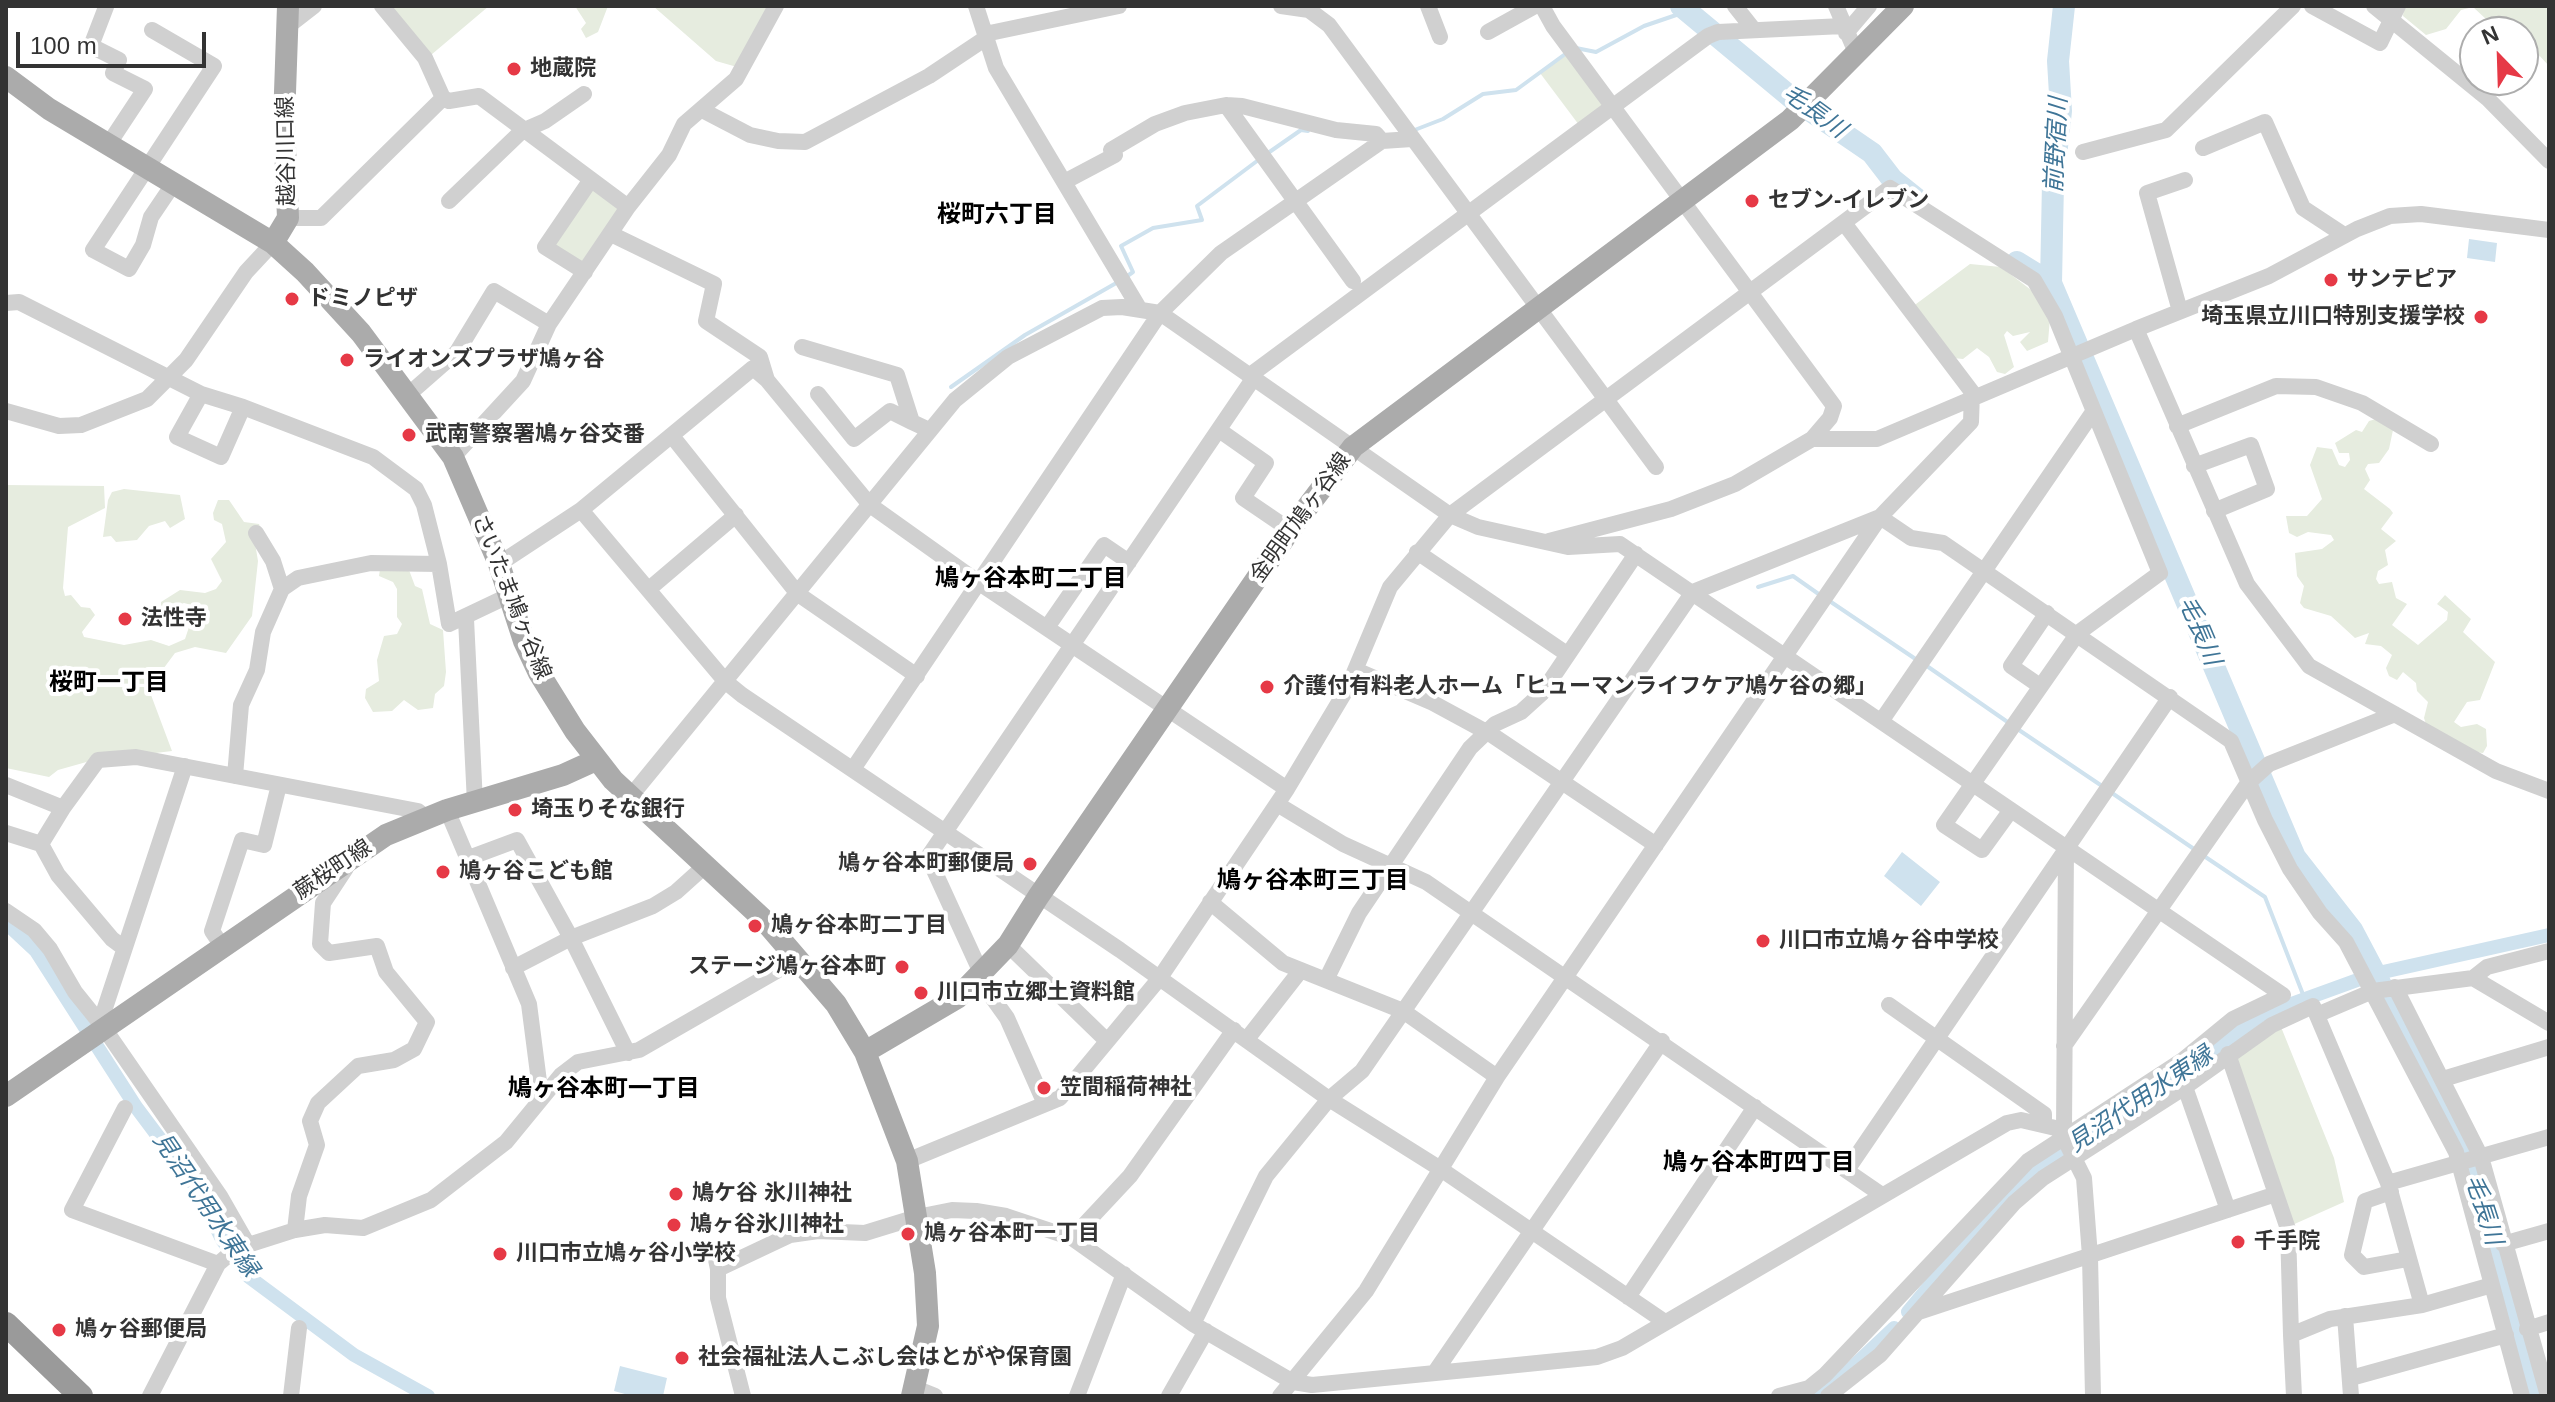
<!DOCTYPE html>
<html>
<head>
<meta charset="utf-8">
<style>
  body { margin:0 }
  #map { position:relative; width:2555px; height:1402px; overflow:hidden; background:#fff; font-family:Helvetica,sans-serif }
  canvas { display:block }
  .frame { position:absolute; inset:0; border:8px solid #333; pointer-events:none }
  .north { position:absolute; left:2459px; top:16px; width:80px; height:80px; box-sizing:border-box; background:#fff; border:2px solid #adadad; border-radius:50%; rotate:337deg; font-size:22px; font-weight:700; line-height:32px; text-align:center; color:#333 }
  .north::after { content:''; display:block; margin:auto; width:28px; height:36px; background:#e63946; clip-path:polygon(50% 0,100% 100%,50% 72%,0 100%) }
  .scale { position:absolute; left:16px; top:32px; width:190px; height:36px; box-sizing:border-box; border:4px solid #333; border-top:0; padding-left:10px; font-size:24px; line-height:28px; white-space:nowrap; color:#333; -webkit-text-stroke:6px #fff; paint-order:stroke }
</style>
</head>
<body>
<div id="map">
<canvas width="2555" height="1402"></canvas>
<div class="frame"></div>
<div class="north">N</div>
<div class="scale">100 m</div>
</div>
<script>
const ctx = document.querySelector('canvas').getContext('2d');
ctx.lineJoin = 'round';
function paint(path, color) {
  ctx.fillStyle = color;
  ctx.fill(path, 'evenodd');
}
function toPath(rows) {
  const path = new Path2D();
  for (const r of rows) {
    path.moveTo(r[0], r[1]);
    for (let i = 2; i < r.length; i += 2) path.lineTo(r[i], r[i + 1]);
  }
  return path;
}
function stroke(path, color, width, dash) {
  ctx.strokeStyle = color;
  ctx.lineWidth = width;
  ctx.lineCap = dash ? 'butt' : 'round';
  ctx.setLineDash(dash || []);
  ctx.stroke(path);
}
function label(font, color, halo, rows, align = 'center') {
  ctx.font = font + ' Helvetica,"Noto Sans JP",sans-serif';
  ctx.lineWidth = 8;
  ctx.setLineDash([]);
  ctx.textBaseline = 'middle';
  ctx.strokeStyle = halo;
  ctx.fillStyle = color;
  for (const [text, x, y, turn = 0] of rows) {
    ctx.save();
    ctx.translate(x, y);
    ctx.rotate((+turn || 0) * Math.PI / 180);
    ctx.textAlign = isNaN(turn) ? turn : align;
    if (halo) ctx.strokeText(text, 0, 0);
    ctx.fillText(text, 0, 0);
    ctx.restore();
  }
}
paint(toPath([
  [389,6,489,6,431,55],
  [575,6,608,6,598,32,586,38,581,29,586,23],
  [653,6,772,6,737,67,716,61],
  [2404,6,2549,6,2549,66,2523,38,2523,32,2487,20,2473,7,2461,10,2446,29,2426,35,2403,16],
  [1568,54,1605,104,1579,125,1540,73],
  [590,188,619,209,585,261,577,263,553,248],
  [1970,264,2001,267,2039,296,2050,318,2048,342,2027,351,2020,342,2030,332,2013,336,2007,331,2004,335,2014,367,2005,374,1997,372,1989,357,1977,348,1963,359,1953,358,1912,307],
  [2376,419,2393,430,2389,449,2379,463,2368,464,2365,469,2370,480,2364,489,2390,509,2393,513,2381,529,2396,541,2385,550,2388,565,2378,571,2376,579,2379,584,2392,582,2396,598,2407,604,2392,625,2418,645,2447,620,2448,612,2437,604,2445,595,2471,619,2463,632,2495,662,2480,700,2467,702,2454,722,2461,727,2477,724,2486,729,2487,746,2483,753,2474,752,2426,724,2424,718,2428,702,2417,691,2416,683,2403,672,2397,680,2389,676,2386,668,2392,655,2381,646,2365,644,2369,633,2355,638,2331,616,2304,608,2300,603,2304,586,2297,576,2295,553,2322,549,2334,540,2331,535,2308,532,2297,537,2289,533,2286,516,2307,516,2322,499,2310,465,2317,447,2332,449,2339,465,2345,467,2350,460,2349,453,2339,453,2335,443,2356,430,2362,432,2369,421],
  [6,485,104,486,105,508,68,527,63,588,65,596,71,595,81,607,90,608,95,615,82,632,84,637,124,645,151,640,169,646,185,639,190,624,188,614,195,606,184,603,161,611,161,602,180,590,205,593,216,589,222,581,211,559,226,542,222,524,214,520,213,513,218,500,229,500,244,522,259,524,263,535,255,543,258,561,252,616,226,653,195,647,175,653,152,684,83,683,79,687,148,687,172,751,90,761,58,770,49,777,6,768],
  [124,489,180,495,185,519,170,528,165,521,149,526,137,540,116,542,111,536,103,537,108,500,112,492],
  [380,569,409,570,415,586,422,589,430,624,443,630,446,672,444,686,435,694,433,708,418,710,404,700,392,711,373,712,365,698,366,689,379,681,377,660,384,636,397,634,402,624,397,617,397,589,393,582,379,576],
  [2281,1027,2334,1158,2344,1202,2290,1226,2234,1057]
]), '#e6ecdf');
paint(toPath([
  [2469,239,2497,243,2495,262,2467,258],
  [1902,852,1940,882,1921,906,1884,876],
  [620,1366,667,1378,663,1396,632,1396,614,1391]
]), '#cfe2ee');
stroke(toPath([
  [1576,48,1596,52,1644,26,1685,12],
  [1412,131,1443,119,1483,94,1516,90,1568,52],
  [1268,153,1301,130,1308,131],
  [1126,277,1133,272,1121,246,1153,228,1202,220,1197,206,1261,158],
  [951,387,1025,335,1118,282],
  [1758,587,1793,576,1820,595],
  [1828,600,1917,660],
  [1924,664,2009,723],
  [2016,728,2102,786],
  [2109,791,2194,849],
  [2201,854,2265,897,2304,997]
]), '#cfe2ee', 4);
stroke(toPath([
  [6,923,36,951,136,1107,196,1187,223,1241,249,1277,354,1355,428,1396],
  [1908,1312,1981,1224,2044,1165,2142,1104,2261,1015,2374,974,2549,935],
  [1812,1396,1841,1378,1894,1328]
]), '#cfe2ee', 14);
stroke(toPath([
  [1681,6,1793,99,1872,153,1892,179,1917,199],
  [2017,262,2051,283,2295,857,2352,930,2449,1114,2486,1213,2535,1396],
  [2051,283,2053,182,2061,111,2058,61,2064,6]
]), '#cfe2ee', 22);
stroke(toPath([
  [382,6,425,58,443,98,449,101,479,96,628,207],
  [976,6,996,68,1139,308],
  [1281,6,1309,10,1329,25,1656,467],
  [1428,6,1440,37],
  [1542,6,1553,26,1834,406,1830,418,1812,439,1735,484,1671,509,1549,541],
  [1735,6,1754,30],
  [1836,6,1857,55],
  [2312,6,2380,43,2398,6],
  [2374,6,2487,98,2549,161],
  [106,7,91,46,119,60,113,73,145,89,108,145],
  [287,27,314,6],
  [152,30,214,66,93,250,129,269,143,245,151,217,174,183],
  [1488,32,1535,6],
  [1846,33,1869,6],
  [985,34,1119,6],
  [1226,105,1353,281],
  [702,110,750,135,778,141,805,142,929,76,986,38],
  [2203,148,2265,122,2303,208,2344,235],
  [2083,152,2166,130,2293,6],
  [1064,182,1115,155,1111,150,1155,124,1185,113,1226,105,1242,106,1336,130,1376,134,1382,141],
  [449,201,522,131,545,121,584,94],
  [288,218,321,218,443,98],
  [585,272,545,247,590,181],
  [6,303,19,302,201,394,243,407,373,457,416,489,424,505,439,564,371,563,298,578,282,589,263,632,257,670,241,705,235,776],
  [2180,311,2147,193,2185,180],
  [2136,329,2269,276,2357,229,2390,216,2421,214,2549,230],
  [802,347,897,375,912,422,929,430],
  [1249,376,1708,36,1718,32,1843,26],
  [767,380,870,505,978,582,1287,789],
  [201,394,177,437,221,457,243,407],
  [409,394,457,352,494,291,549,324],
  [818,394,854,439,890,411,912,422],
  [6,411,59,426,81,425,147,399,186,360,246,272,273,243],
  [2177,426,2276,386,2316,387,2362,403,2431,444],
  [1219,430,1266,463,1243,498,1290,530],
  [672,436,798,594,917,676],
  [1812,439,1877,439,2136,329,2247,584,2309,666,2496,771,2549,791],
  [453,457,523,381,549,324,628,207,669,155,684,124,736,79,776,6],
  [2194,466,2251,445,2267,489,2214,511],
  [581,510,726,682,742,695,1120,950,1329,1099,1439,1168,1665,1322],
  [256,533,273,561,282,589],
  [1417,552,1567,654],
  [439,564,449,624,508,596],
  [499,564,581,510,753,368,767,380,760,357,706,321,714,284,611,234],
  [649,589,736,515],
  [466,619,475,803],
  [1048,626,1104,545,1129,562],
  [1356,670,1433,703,1492,735,1656,845],
  [2040,686,2011,666,2047,613],
  [1882,720,2093,412],
  [853,769,1160,313,1221,253,1382,141,1412,139],
  [6,785,63,808,98,760,136,757,418,811,427,818],
  [630,797,955,400,1008,357,1102,308,1122,307,1160,313,1450,515,1478,527,1568,547,1620,544,2283,995,2233,1019,2183,1060,2028,1161,1825,1375,1809,1388,1779,1396],
  [1277,804,1343,844,1426,882,1882,1195],
  [63,808,41,844,58,875,112,939,124,948],
  [447,810,529,1004,541,1097],
  [6,833,41,844],
  [466,859,517,840,571,938,628,1053],
  [1210,902,1283,963,1403,1011,1497,1077],
  [6,911,34,930,50,949,75,992,104,1028,220,1196,248,1245],
  [1008,945,1107,1041],
  [222,946,212,931,242,840,264,845,279,785],
  [513,968,571,938,653,906,676,892,706,865],
  [982,975,928,857,1253,379],
  [2473,978,2487,967,2549,951],
  [979,979,1007,1018,1045,1104],
  [1326,980,1359,913,1470,748,1495,724,1521,712,1542,693,1636,554],
  [2395,987,2481,1157,2548,1396],
  [1889,1005,2044,1114,2044,1123],
  [2319,1014,2373,991,2473,978,2549,1023],
  [100,1023,185,766],
  [1247,1039,1301,970],
  [2064,1046,2248,783,2269,764,2395,714],
  [2228,1054,2288,1229,2291,1335],
  [2443,1079,2549,1047],
  [2185,1087,2228,1210],
  [125,1108,72,1210,218,1264],
  [2064,1130,2066,847],
  [907,1161,1060,1098,1159,979,1287,789,1348,687,1390,587,1450,515,1890,188,2034,280,2055,316,2160,573,2078,633,1944,825,1982,850,2011,810],
  [1847,1170,2170,697],
  [2388,1183,2549,1137],
  [2391,1192,2365,1201,2352,1255,2364,1267,2408,1259],
  [295,1230,299,1196,317,1145,310,1121,318,1103,358,1066,394,1060,414,1049,427,1022,386,972,377,946,329,953,320,944,323,903,346,868],
  [1072,1238,1130,1176,1234,1030],
  [2503,1244,2549,1231],
  [714,1250,718,1269,790,1235,818,1231,865,1233,917,1217,952,1210,976,1211,1006,1216,1072,1238,1193,1324,1293,1382,1312,1385,1497,1367,1597,1357,1622,1348,2007,1123,2021,1120,2064,1130,2066,1142,2084,1178,2090,1256,2093,1396],
  [718,1269,718,1298,743,1396],
  [1628,1297,1755,1107],
  [1919,1312,2276,1194],
  [2345,1316,2351,1396],
  [1193,1324,1266,1176,1329,1099,1362,1071,1693,592,1880,517,1911,538,1943,543,2231,741,2265,820,2290,869,2320,913,2346,942,2456,1152,2522,1396],
  [2527,1329,2549,1322],
  [1435,1372,1662,1041],
  [2351,1378,2506,1335],
  [915,1388,935,1396],
  [150,1396,218,1264,225,1258,248,1245,295,1230,325,1225,363,1228,431,1200,506,1142,561,1075,578,1062,639,1050,799,958],
  [291,1396,299,1328],
  [1077,1396,1124,1274],
  [1169,1396,1206,1331],
  [1280,1396,1366,1291,1497,1077,1880,517,1971,422,1972,392,1844,223],
  [1828,1396,1880,1355,2014,1203,2043,1178,2185,1087,2272,1025,2313,1006,2388,1183,2422,1305],
  [2294,1396,2291,1335,2330,1319,2422,1305,2492,1285]
]), '#d0d0d0', 16);
stroke(toPath([
  [6,77,49,109,273,243,305,272,361,333,453,457,499,564,524,641,539,673,575,731,613,780,763,919,836,1004,865,1052,907,1161,925,1273,928,1326,912,1396],
  [273,243,288,218,284,121,288,6],
  [865,1052,957,998,1008,945,1038,897,1290,530,1353,447,1790,120,1903,6],
  [6,1096,386,835,447,810,563,775,596,760]
]), '#ababab', 22);
stroke(toPath([
  [6,1324,81,1396]
]), '#9a9a9a', 24);
for (const [x, y, r, color] of [
  [514,69,8,"#e63946"],
  [1752,201,8,"#e63946"],
  [2331,280,8,"#e63946"],
  [292,299,8,"#e63946"],
  [2481,317,8,"#e63946"],
  [347,360,8,"#e63946"],
  [409,435,8,"#e63946"],
  [125,619,8,"#e63946"],
  [1267,687,8,"#e63946"],
  [515,810,8,"#e63946"],
  [1030,864,8,"#e63946"],
  [443,872,8,"#e63946"],
  [755,926,8,"#e63946"],
  [1763,941,8,"#e63946"],
  [902,967,8,"#e63946"],
  [921,993,8,"#e63946"],
  [1044,1088,8,"#e63946"],
  [676,1194,8,"#e63946"],
  [674,1225,8,"#e63946"],
  [908,1234,8,"#e63946"],
  [2238,1242,8,"#e63946"],
  [500,1254,8,"#e63946"],
  [59,1330,8,"#e63946"],
  [682,1358,8,"#e63946"]
]) {
  const dot = new Path2D();
  dot.arc(x, y, r, 0, 2 * Math.PI);
  ctx.fillStyle = color;
  ctx.fill(dot);
  stroke(dot, '#fff', 3);
}
label('bold 22px', '#333', '#fff', [
  ["地蔵院",530,69],
  ["セブン-イレブン",1768,201],
  ["サンテピア",2347,280],
  ["ドミノピザ",308,299],
  ["埼玉県立川口特別支援学校",2465,317,"right"],
  ["ライオンズプラザ鳩ヶ谷",363,360],
  ["武南警察署鳩ヶ谷交番",425,435],
  ["法性寺",141,619],
  ["介護付有料老人ホーム「ヒューマンライフケア鳩ケ谷の郷」",1283,687],
  ["埼玉りそな銀行",531,810],
  ["鳩ヶ谷本町郵便局",1014,864,"right"],
  ["鳩ヶ谷こども館",459,872],
  ["鳩ヶ谷本町二丁目",771,926],
  ["川口市立鳩ヶ谷中学校",1779,941],
  ["ステージ鳩ヶ谷本町",886,967,"right"],
  ["川口市立郷土資料館",937,993],
  ["笠間稲荷神社",1060,1088],
  ["鳩ケ谷 氷川神社",692,1194],
  ["鳩ヶ谷氷川神社",690,1225],
  ["鳩ヶ谷本町一丁目",924,1234],
  ["千手院",2254,1242],
  ["川口市立鳩ヶ谷小学校",516,1254],
  ["鳩ヶ谷郵便局",75,1330],
  ["社会福祉法人こぶし会はとがや保育園",698,1358]
], 'left');
label('22px', '#333', '#fff', [
  ["越谷川口線",287,151,-91],
  ["金明町鳩ヶ谷線",1301,518,-54],
  ["さいたま鳩ヶ谷線",511,597,68],
  ["蕨桜町線",333,870,-34]
]);
label('italic 24px', '#3f7597', '#fff', [
  ["毛長川",1814,112,36],
  ["前野宿川",2057,145,-87],
  ["毛長川",2199,631,67],
  ["見沼代用水東縁",2141,1100,-34],
  ["見沼代用水東縁",205,1205,56],
  ["毛長川",2483,1210,72]
]);
label('bold 24px', '#000', '#fff', [
  ["桜町六丁目",997,215],
  ["鳩ヶ谷本町二丁目",1031,579],
  ["桜町一丁目",109,683],
  ["鳩ヶ谷本町三丁目",1313,881],
  ["鳩ヶ谷本町一丁目",604,1089],
  ["鳩ヶ谷本町四丁目",1759,1163]
]);
</script>
</body>
</html>
